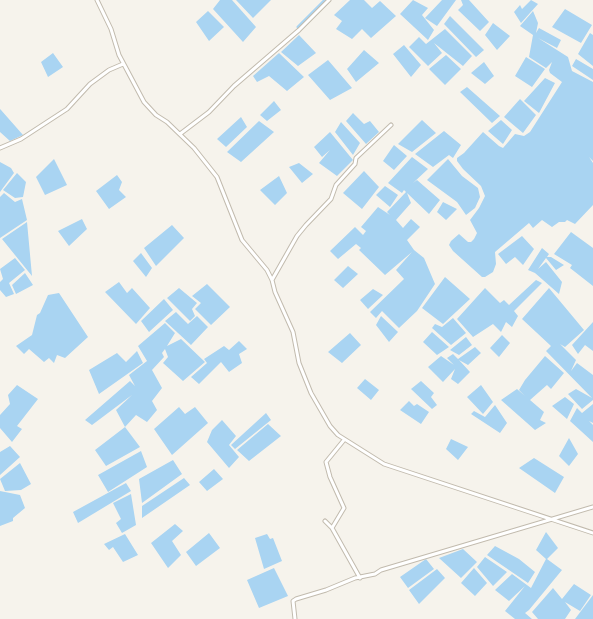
<!DOCTYPE html>
<html>
<head>
<meta charset="utf-8">
<style>
  body { margin:0 }
  canvas { display:block; background:#f6f3ec }
</style>
</head>
<body>
<canvas width="593" height="619"></canvas>
<script>
const ctx = document.querySelector('canvas').getContext('2d');
ctx.lineJoin = 'round';
function paint(path, color) {
  ctx.fillStyle = color;
  ctx.fill(path, 'evenodd');
}
function toPath(rows) {
  const path = new Path2D();
  for (const r of rows) {
    path.moveTo(r[0], r[1]);
    for (let i = 2; i < r.length; i += 2) path.lineTo(r[i], r[i + 1]);
  }
  return path;
}
function stroke(path, color, width, dash) {
  ctx.strokeStyle = color;
  ctx.lineWidth = width;
  ctx.lineCap = dash ? 'butt' : 'round';
  ctx.setLineDash(dash || []);
  ctx.stroke(path);
}
paint(toPath([
  [220,0,232,0,256,27,243,42,213,9],
  [236,0,271,0,253,18],
  [350,0,364,0,372,8,380,1,396,16,371,38,362,29,352,39,336,29,342,21,334,15],
  [413,0,428,8,422,15,434,30,428,40,400,14],
  [442,0,456,0,437,26,425,18],
  [461,0,469,0,489,22,480,31,458,10,463,5],
  [531,0,538,4,521,23,514,12,520,5,522,9],
  [565,9,592,25,581,43,552,27],
  [208,11,224,27,209,41,196,22],
  [533,11,538,23,536,33,539,28,561,40,557,48,538,38,568,57,572,71,593,82,593,161,589,157,593,163,593,205,575,224,567,220,565,222,559,222,552,227,542,220,533,228,529,223,495,252,496,264,493,272,485,277,482,277,453,251,449,245,451,241,459,234,468,242,471,242,474,239,477,233,470,220,479,208,485,196,481,186,463,169,457,161,457,158,464,153,483,132,499,146,503,148,515,134,524,136,530,132,562,82,550,73,549,70,552,62,546,68,529,57,533,35,520,26],
  [450,16,484,50,476,57,444,24],
  [493,23,510,36,497,50,485,35],
  [445,29,472,56,463,66,434,43,442,53,428,66,409,47,419,37,426,44],
  [590,33,593,35,593,66,578,54],
  [299,35,316,53,298,66,281,52],
  [404,45,421,65,411,77,393,54],
  [364,50,379,63,356,82,347,69],
  [53,53,63,67,48,77,41,62],
  [279,53,304,77,287,91,269,76,257,82,253,76],
  [446,55,461,69,445,85,429,69],
  [526,57,545,69,532,87,515,76],
  [576,59,593,69,593,80,572,66],
  [328,60,352,88,330,100,308,75],
  [484,62,494,76,485,84,471,73],
  [545,78,555,83,539,113,524,101],
  [467,87,500,116,492,123,460,92],
  [520,99,536,115,523,133,504,117],
  [274,101,281,110,267,121,260,115],
  [0,109,1,110,23,135,10,141,0,132],
  [353,113,364,124,370,121,379,132,366,144,346,121],
  [241,117,247,127,226,147,217,139],
  [422,120,436,133,412,152,398,144],
  [501,120,512,130,503,144,488,131],
  [259,121,274,132,241,162,227,152],
  [341,122,360,143,353,155,335,132],
  [444,131,461,145,453,158,449,155,433,167,415,154],
  [330,132,353,160,337,176,319,163,330,150,322,157,314,147],
  [394,145,407,156,394,170,383,161],
  [412,157,428,169,413,183,417,180,440,200,429,214,407,193,411,203,396,220,403,228,411,219,420,227,407,240,414,250,424,258,435,284,417,311,399,328,382,311,376,318,370,312,404,279,396,270,412,252,385,275,359,250,361,248,356,244,338,259,330,251,355,227,363,235,366,231,361,227,378,207,390,215,387,212,406,192,404,190,402,193,388,183],
  [54,159,67,185,45,195,36,177],
  [448,159,462,176,478,188,480,197,475,208,466,215,457,202,427,180],
  [0,162,11,168,14,173,0,192],
  [299,163,313,174,302,183,289,167],
  [364,171,379,187,362,209,343,193],
  [17,173,26,182,23,197,15,198,3,190],
  [117,175,122,182,119,190,126,197,109,209,96,191],
  [279,176,287,193,275,205,260,190],
  [385,186,398,195,390,207,376,195],
  [4,193,15,202,22,199,27,220,0,238,0,197],
  [443,202,457,209,446,220,437,212],
  [82,219,87,229,69,246,58,231],
  [27,222,32,276,2,239],
  [172,225,184,238,156,266,144,248],
  [571,232,593,248,593,286,570,268,572,265,554,254],
  [522,236,534,249,523,265,515,257,506,264,498,254],
  [542,248,549,254,547,257,551,257,564,265,556,270,546,258,538,269,546,262,562,282,559,294,535,273,528,270],
  [141,253,152,268,146,277,133,261],
  [15,258,25,270,9,283,14,294,6,297,0,290,0,282,3,279,0,269],
  [348,266,358,274,343,288,334,280],
  [25,273,33,285,16,294,12,285],
  [445,277,470,299,443,324,422,308],
  [536,280,542,283,514,311,518,316,512,327,506,322,501,332,493,324,473,337,457,319,485,288,500,303,504,300,509,305],
  [119,282,127,293,132,288,150,308,136,324,105,292],
  [207,284,230,307,211,325,195,309,201,303,192,296],
  [179,288,197,303,192,309,195,316,190,321,167,298],
  [549,288,584,330,565,347,560,344,576,360,571,371,577,363,593,375,593,400,582,409,568,394,576,389,592,398,546,351,551,346,522,319],
  [373,289,383,295,368,309,360,300],
  [59,293,88,337,65,358,57,355,54,363,49,358,44,362,29,349,24,354,16,346,32,335,37,315,40,313,48,295],
  [164,299,173,310,149,332,141,321],
  [176,312,188,324,197,316,208,327,191,345,165,321],
  [381,316,398,332,389,342,376,325],
  [453,318,466,333,451,345,432,328,435,324,442,327],
  [593,322,593,351,585,345,578,354,572,345],
  [165,323,175,333,167,346,181,339,205,362,183,381,163,363,168,357,165,349,162,353,164,357,152,370,162,388,152,401,157,410,147,422,136,415,125,427,140,447,106,466,95,450,125,427,116,410,132,395,92,425,85,420,130,381,135,386,129,375,147,361,138,346],
  [432,332,449,347,437,355,423,342],
  [350,333,361,345,342,363,328,352],
  [502,335,510,343,499,357,490,348],
  [466,337,472,345,459,355,450,350],
  [239,341,247,349,239,354,242,363,229,372,221,362,199,384,191,377,207,363,204,359,224,346,229,350],
  [475,347,481,353,468,365,459,360,470,372,458,384,451,379,455,369,443,382,428,367,441,356,454,365,447,358,453,354,458,359],
  [137,351,143,363,99,394,89,370,117,353,126,362],
  [545,356,564,373,551,389,547,385,530,400,544,412,540,420,546,423,535,430,501,400,517,389,525,396,519,390,525,380],
  [365,379,379,390,371,400,357,388],
  [421,381,434,393,431,397,437,405,432,409,411,389],
  [17,385,38,399,17,426,22,429,12,442,0,428,0,415,10,404,8,395],
  [481,385,493,402,483,414,467,397],
  [565,397,574,404,567,419,552,406],
  [409,401,414,406,417,404,429,412,421,424,400,410],
  [593,404,593,423,589,421,593,425,593,442,570,421,577,408,582,413],
  [495,405,507,423,500,433,471,414,474,411,485,417],
  [179,407,185,414,195,407,208,423,172,455,154,429],
  [266,413,271,420,235,449,231,445],
  [222,420,236,436,229,445,239,457,229,468,207,442,212,430],
  [268,424,281,436,249,461,237,450],
  [569,438,578,454,569,466,559,456],
  [451,439,468,447,458,460,446,449],
  [10,446,20,457,0,475,0,452],
  [141,451,147,467,108,492,98,475],
  [534,458,564,477,555,493,519,468],
  [173,460,182,474,142,503,139,479],
  [20,463,31,484,21,490,5,491,0,479],
  [214,469,223,479,207,491,199,482],
  [184,478,190,485,142,518,142,506],
  [126,483,131,491,78,523,73,512],
  [0,491,20,495,25,508,13,518,13,521,0,526],
  [131,494,136,525,122,533,116,523,121,519,113,503],
  [175,524,183,531,172,541,181,555,168,568,151,543],
  [546,532,558,548,547,559,562,570,529,610,525,613,532,619,515,619,505,611,525,586,509,601,495,590,512,574,531,588,546,559,536,550],
  [209,533,220,548,196,566,186,552],
  [125,534,138,555,123,562,113,547,109,550,104,544],
  [267,534,270,539,273,538,282,561,264,569,255,538],
  [495,546,519,559,535,572,528,583,487,555],
  [463,549,477,562,461,578,439,558],
  [485,557,507,572,493,586,477,567],
  [426,559,434,569,408,588,400,577],
  [274,568,288,596,259,608,247,580],
  [474,568,487,583,475,596,461,583],
  [437,569,445,578,419,604,409,590],
  [574,584,591,595,580,611,565,602,571,610,565,619,538,619,532,612,553,588,562,599],
  [593,595,593,619,575,619]
]), '#a9d4f2');
stroke(toPath([
  [298,27,325,0]
]), '#a9d4f2', 3);
const minor = toPath([
  [97,0,111,29,119,55,144,102,156,115,167,122,194,148,217,177,242,240,267,270,272,280,275,292,293,332,299,363,311,393,330,426,338,435,384,464,593,533],
  [180,134,209,112,234,86,299,30,329,0],
  [0,148,21,139,67,109,90,84,109,70,123,64],
  [272,280,297,236,306,225,331,199,336,185,355,164,356,158,391,125],
  [344,440,326,462,330,477,344,508,332,528,360,578],
  [325,521,332,528],
  [295,619,293,601,296,599,326,590,355,578,375,574,381,570,593,507]
]);
stroke(minor, '#c2bbae', 5);
stroke(minor, '#fff', 3);
</script>
</body>
</html>
